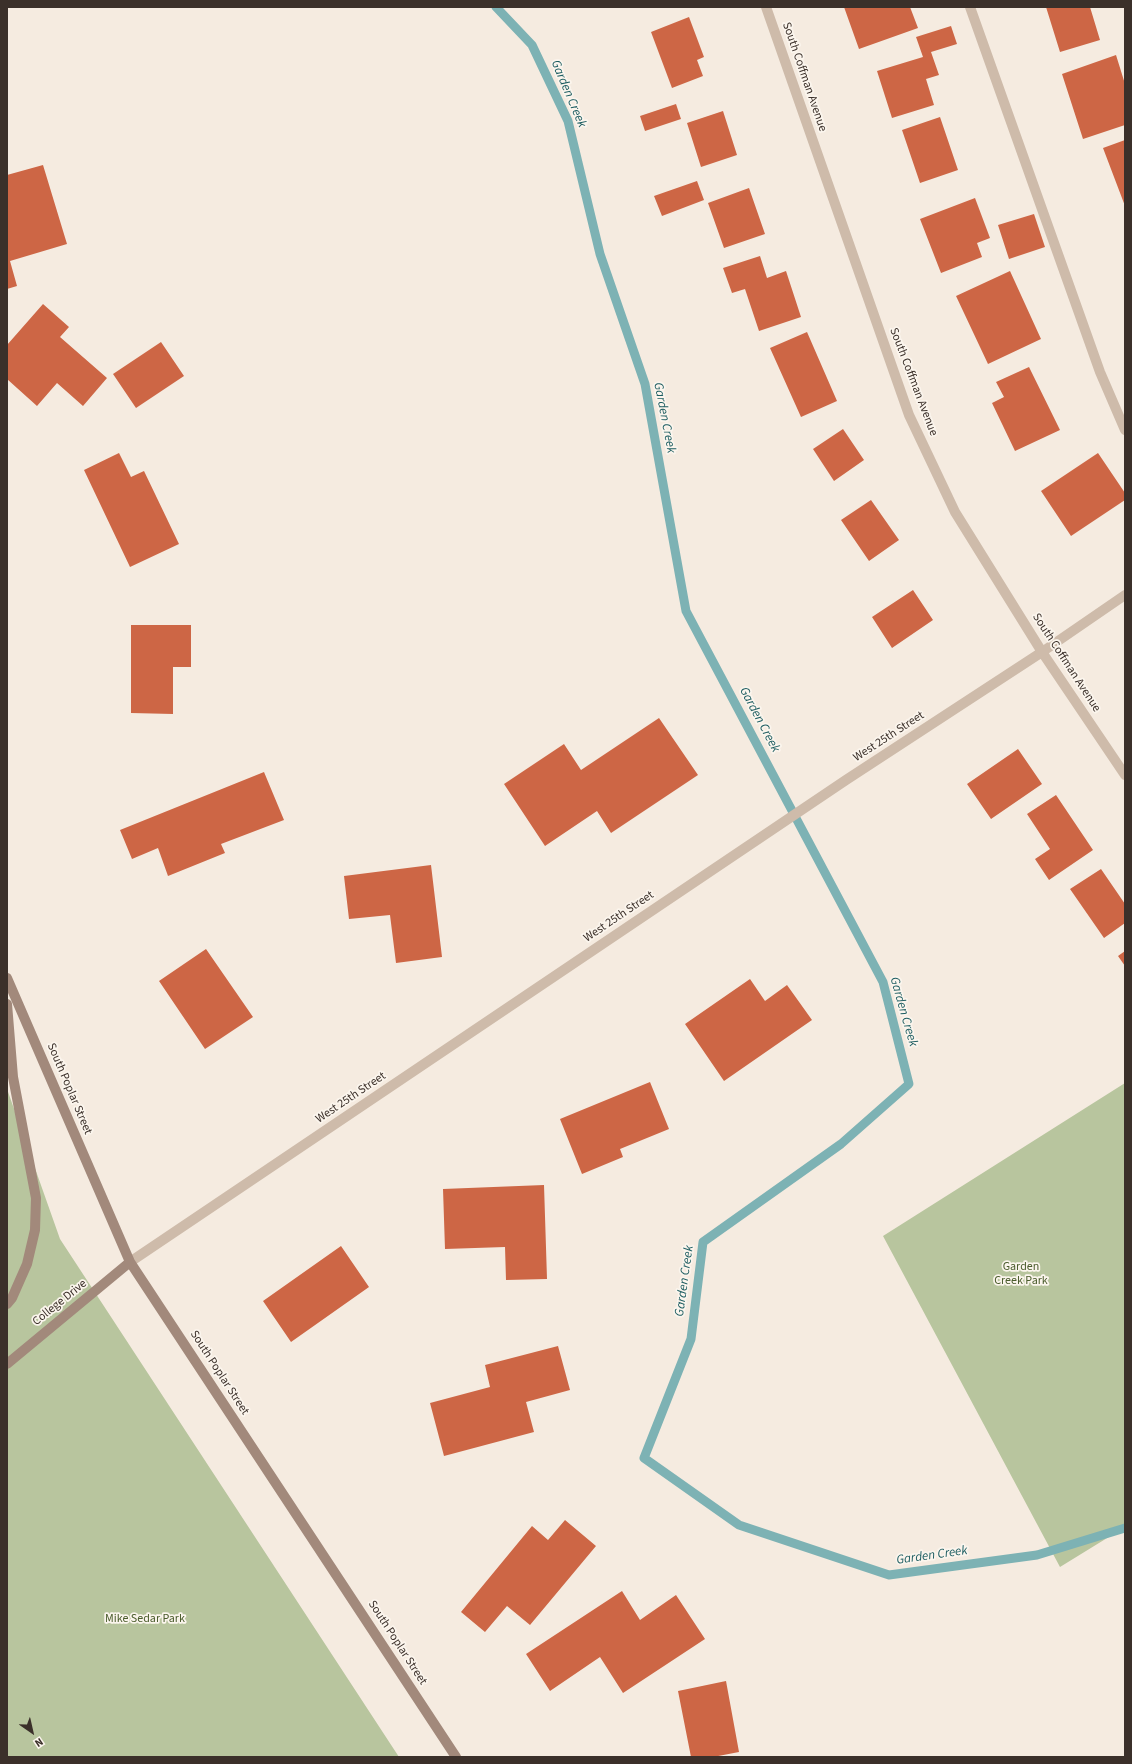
<!DOCTYPE html>
<html>
<head>
<meta charset="utf-8">
<style>
  body { margin:0 }
  #map { position:relative; width:1132px; height:1764px; overflow:hidden; background:#f5ebe0; font-family:"Source Sans 3",sans-serif }
  canvas { display:block }
  .frame { position:absolute; inset:0; border:8px solid #3b302a; pointer-events:none }
  .north { position:absolute; left:12px; top:1712px; width:40px; height:40px; -webkit-text-stroke:3px #fbf5ed; paint-order:stroke; rotate:146deg; font-size:11px; font-weight:700; line-height:16px; text-align:center; color:#3b302a }
  .north::after { content:''; display:block; margin:auto; width:14px; height:18px; background:#3b302a; clip-path:polygon(50% 0,100% 100%,50% 72%,0 100%) }
</style>
</head>
<body>
<div id="map">
<canvas width="1132" height="1764"></canvas>
<div class="frame"></div>
<div class="north">N</div>
</div>
<script>
const ctx = document.querySelector('canvas').getContext('2d');
ctx.lineJoin = 'round';
function paint(path, color) {
  ctx.fillStyle = color;
  ctx.fill(path, 'evenodd');
}
function toPath(rows) {
  const path = new Path2D();
  for (const r of rows) {
    path.moveTo(r[0], r[1]);
    for (let i = 2; i < r.length; i += 2) path.lineTo(r[i], r[i + 1]);
  }
  return path;
}
function stroke(path, color, width, dash) {
  ctx.strokeStyle = color;
  ctx.lineWidth = width;
  ctx.lineCap = dash ? 'butt' : 'round';
  ctx.setLineDash(dash || []);
  ctx.stroke(path);
}
function label(font, color, halo, rows, align = 'center') {
  ctx.font = font + ' "Source Sans 3",sans-serif';
  ctx.lineWidth = 3.5;
  ctx.setLineDash([]);
  ctx.textBaseline = 'middle';
  ctx.strokeStyle = halo;
  ctx.fillStyle = color;
  for (const [text, x, y, turn = 0] of rows) {
    ctx.save();
    ctx.translate(x, y);
    ctx.rotate((+turn || 0) * Math.PI / 180);
    ctx.textAlign = isNaN(turn) ? turn : align;
    if (halo) ctx.strokeText(text, 0, 0);
    ctx.fillText(text, 0, 0);
    ctx.restore();
  }
}
paint(toPath([
  [1125,1083,1125,1527,1060,1567,883,1236],
  [7,1089,60,1239,399,1757,7,1757]
]), '#b8c59e');
stroke(toPath([
  [496,7,532,45,568,121,600,254,645,384,686,611,883,982,909,1084,841,1144,703,1242,691,1339,644,1458,739,1525,889,1575,1037,1555,1125,1528]
]), '#7db2b4', 9);
paint(toPath([
  [844,7,910,7,918,28,859,49],
  [1046,7,1090,7,1100,40,1060,52],
  [689,17,704,57,697,60,703,76,672,88,651,32],
  [951,26,957,44,931,52,939,75,926,79,934,105,892,118,877,71,923,57,916,37],
  [1116,55,1125,84,1125,125,1083,139,1062,74],
  [676,104,681,119,645,131,640,116],
  [723,111,737,155,701,167,687,123],
  [940,117,958,170,920,183,902,130],
  [1125,140,1125,206,1103,148],
  [43,165,67,244,10,261,17,286,7,289,7,175],
  [697,181,704,200,662,216,654,196],
  [749,188,765,234,724,248,708,203],
  [975,198,990,238,977,243,982,257,941,273,920,219],
  [1034,214,1045,247,1009,259,998,225],
  [760,256,767,278,786,271,801,317,759,331,745,289,732,293,723,268],
  [1010,271,1041,339,988,364,956,296],
  [43,304,69,327,60,337,107,378,83,406,57,383,37,406,7,379,7,345],
  [807,332,837,401,801,417,770,348],
  [161,342,184,376,136,408,113,374],
  [1029,367,1060,430,1015,451,992,403,1004,397,996,382],
  [843,429,864,460,834,481,813,449],
  [119,453,131,477,144,471,179,544,130,567,84,470],
  [1098,453,1125,493,1125,500,1071,536,1041,491],
  [871,500,899,540,869,561,841,520],
  [913,590,933,620,892,648,872,617],
  [131,625,191,625,191,667,173,667,173,714,131,713],
  [659,718,698,775,611,833,597,811,545,846,504,784,564,744,581,770],
  [1018,749,1042,784,991,819,967,784],
  [264,772,284,820,221,844,225,853,168,876,158,848,132,859,120,830],
  [1056,795,1093,850,1049,880,1035,859,1050,849,1027,814],
  [431,865,442,957,396,963,390,915,349,919,344,876],
  [1101,869,1125,904,1125,923,1104,938,1070,889],
  [206,949,253,1017,205,1049,159,981],
  [1125,951,1125,966,1118,956],
  [750,979,765,1001,787,985,812,1020,724,1081,685,1024],
  [650,1082,669,1129,620,1149,623,1157,582,1174,560,1119],
  [544,1185,547,1279,506,1280,505,1247,445,1249,443,1189],
  [341,1246,369,1287,291,1342,263,1301],
  [558,1346,570,1390,526,1402,534,1432,444,1456,430,1403,490,1387,485,1365],
  [565,1520,596,1546,530,1625,507,1606,485,1632,461,1612,532,1526,548,1540],
  [622,1591,640,1620,676,1595,705,1639,623,1693,600,1657,550,1691,526,1654],
  [726,1681,739,1752,713,1757,691,1757,678,1691]
]), '#cd6645');
stroke(toPath([
  [970,7,1100,372,1125,430]
]), '#cebbaa', 10);
stroke(toPath([
  [766,7,909,415,955,512,1042,652,1125,775],
  [130,1262,846,780,1042,652,1125,595]
]), '#cebbaa', 10);
stroke(toPath([
  [7,978,130,1262,456,1757],
  [7,1004,13,1077,36,1198,35,1230,27,1264,12,1298,7,1304],
  [7,1364,130,1262]
]), '#a2897b', 10);
label('12px', '#3b302a', '#fbf5ed', [
  ["South Coffman Avenue",804,77,71],
  ["South Coffman Avenue",913,382,69],
  ["South Coffman Avenue",1066,663,57],
  ["West 25th Street",889,737,-33],
  ["West 25th Street",619,917,-34],
  ["South Poplar Street",69,1089,67],
  ["West 25th Street",351,1098,-34],
  ["College Drive",60,1303,-39],
  ["South Poplar Street",219,1373,57],
  ["South Poplar Street",397,1643,57]
]);
label('12px', '#4a5c2c', '#fbf5ed', [
  ["Garden",1021,1267],
  ["Creek Park",1021,1281],
  ["Mike Sedar Park",145,1619]
]);
label('italic 13px', '#1c5c60', '#fbf5ed', [
  ["Garden Creek",568,94,67],
  ["Garden Creek",664,418,79],
  ["Garden Creek",759,720,62],
  ["Garden Creek",903,1012,74],
  ["Garden Creek",685,1281,-82],
  ["Garden Creek",932,1556,-8]
]);
</script>
</body>
</html>
